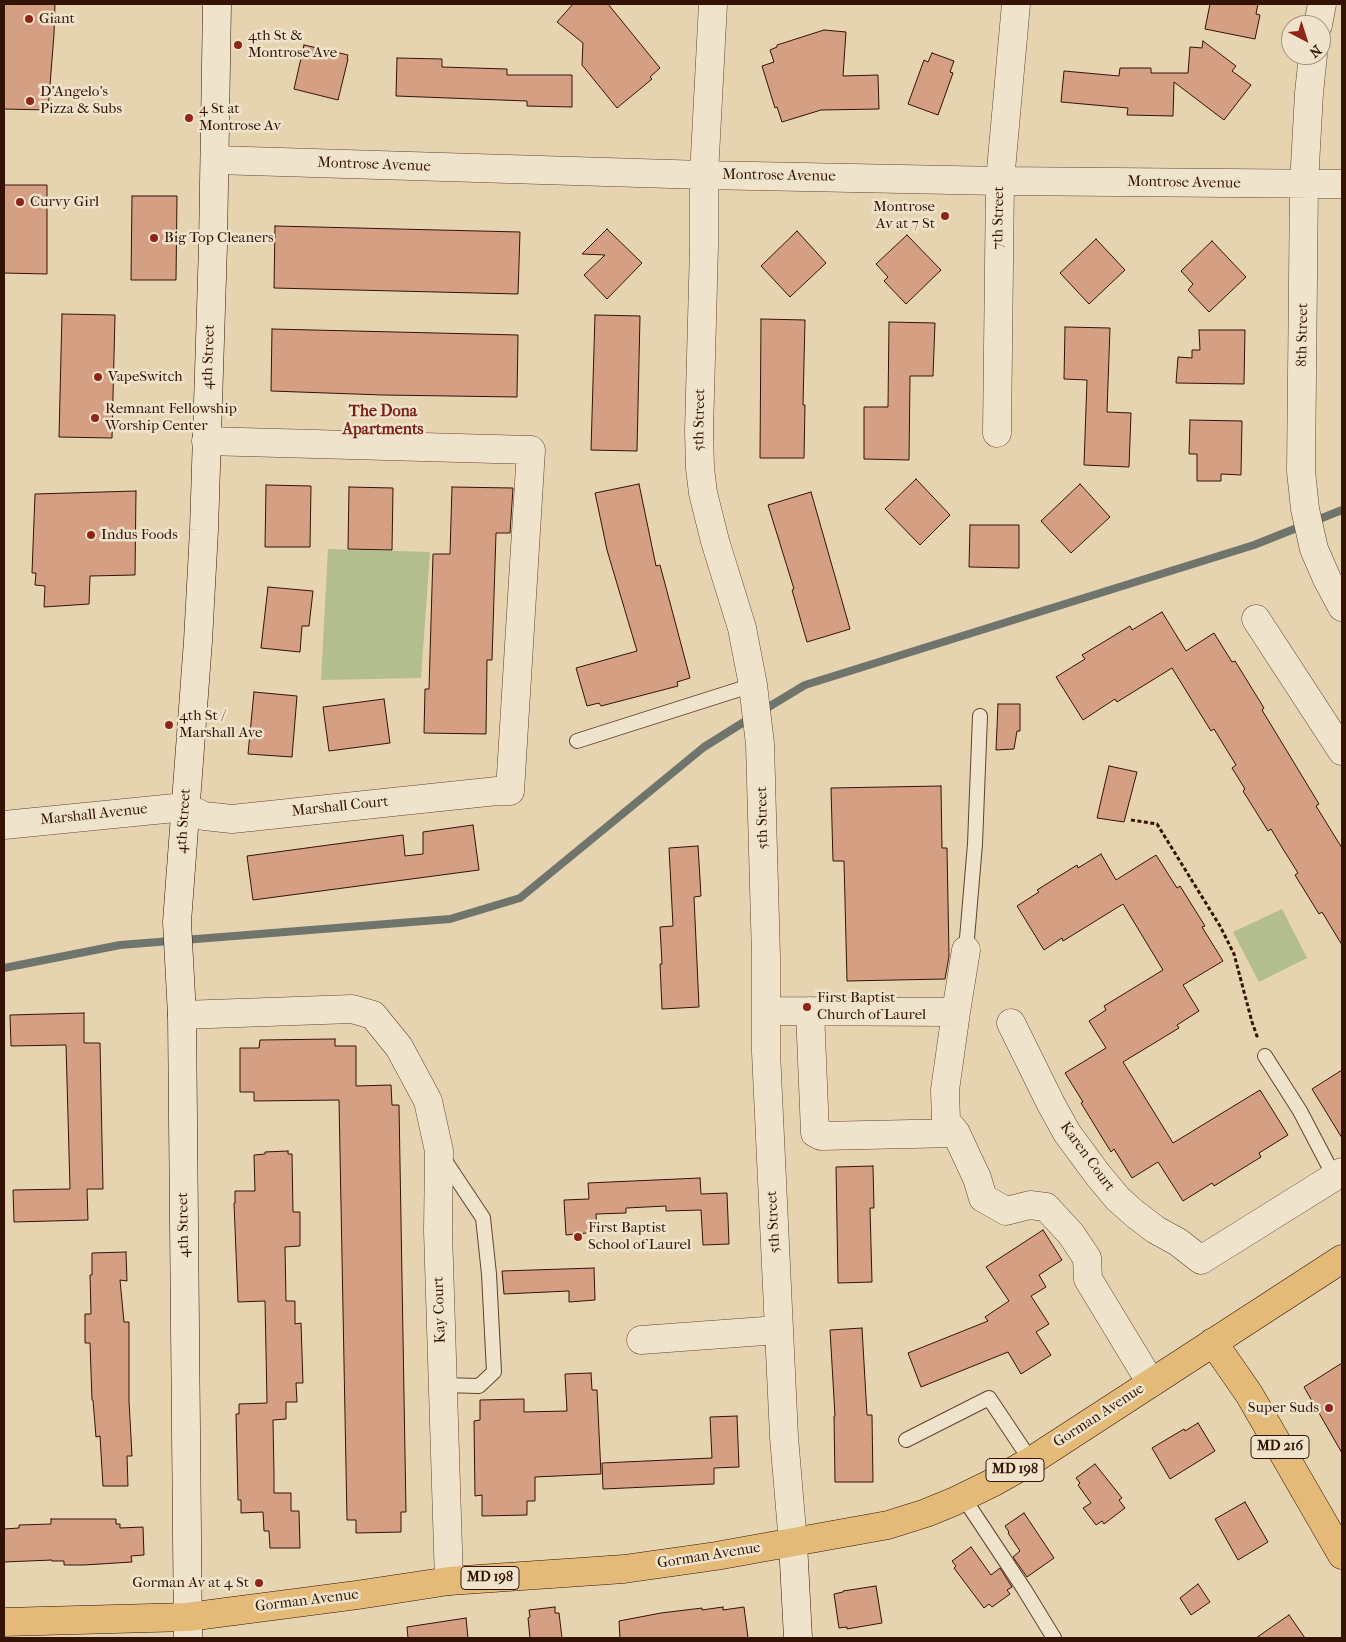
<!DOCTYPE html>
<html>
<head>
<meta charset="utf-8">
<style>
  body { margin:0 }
  #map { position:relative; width:1346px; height:1642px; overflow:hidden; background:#e6d4b1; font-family:"IM FELL French Canon",serif }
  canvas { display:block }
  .frame { position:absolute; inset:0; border:5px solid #341304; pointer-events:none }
  .north { position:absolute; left:1281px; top:15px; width:50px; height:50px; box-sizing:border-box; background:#efe3cc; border:1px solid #a4907c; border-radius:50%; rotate:140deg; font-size:14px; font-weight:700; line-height:20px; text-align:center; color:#341304 }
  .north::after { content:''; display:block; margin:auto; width:18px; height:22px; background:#8f2418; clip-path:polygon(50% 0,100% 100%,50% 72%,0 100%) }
</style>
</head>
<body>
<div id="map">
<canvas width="1346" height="1642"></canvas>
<div class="frame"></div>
<div class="north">N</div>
</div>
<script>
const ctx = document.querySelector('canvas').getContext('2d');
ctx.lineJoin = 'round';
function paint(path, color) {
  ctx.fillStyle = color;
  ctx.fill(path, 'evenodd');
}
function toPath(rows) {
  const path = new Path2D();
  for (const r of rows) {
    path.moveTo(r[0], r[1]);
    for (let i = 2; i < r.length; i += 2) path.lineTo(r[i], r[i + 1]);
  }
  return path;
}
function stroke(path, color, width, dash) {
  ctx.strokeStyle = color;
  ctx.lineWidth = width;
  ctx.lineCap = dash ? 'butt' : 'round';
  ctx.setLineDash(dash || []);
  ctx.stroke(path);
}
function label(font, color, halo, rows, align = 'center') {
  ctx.font = font + ' "IM FELL French Canon",serif';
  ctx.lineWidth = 5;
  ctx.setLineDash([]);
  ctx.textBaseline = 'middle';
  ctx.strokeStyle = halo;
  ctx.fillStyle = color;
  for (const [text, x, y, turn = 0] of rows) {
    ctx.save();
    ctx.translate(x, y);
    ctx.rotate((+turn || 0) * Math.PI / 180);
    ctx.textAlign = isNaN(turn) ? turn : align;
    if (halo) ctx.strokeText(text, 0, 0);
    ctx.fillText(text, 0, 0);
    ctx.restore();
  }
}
paint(toPath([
  [328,549,430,552,421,678,321,680],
  [1282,909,1307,958,1259,982,1233,932]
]), '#b3bd8d');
stroke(toPath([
  [762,711,805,685,1254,545,1342,510],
  [4,968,120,945,450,919,520,898,704,747,752,717]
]), '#6f756c', 8);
const building = toPath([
  [4,4,55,4,54,34,48,110,4,109,4,4],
  [573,4,608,4,660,68,650,77,652,79,617,108,582,65,583,43,557,22,573,4],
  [1210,4,1258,4,1256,14,1260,15,1255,39,1205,29,1210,4],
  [824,30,846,32,843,76,878,75,879,109,821,110,782,122,777,107,775,108,762,66,774,62,770,50,777,47,777,45,824,30],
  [1203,41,1236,66,1232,71,1251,85,1224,120,1174,82,1173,116,1127,115,1128,108,1061,102,1064,71,1119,76,1120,68,1151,68,1151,73,1188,73,1190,47,1202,48,1203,41],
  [304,45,348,55,347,59,348,59,338,100,294,89,304,45],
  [932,53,954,61,950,72,953,73,938,115,908,104,924,60,928,62,932,53],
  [397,58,442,59,442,67,507,69,507,75,572,75,572,107,527,106,527,101,396,96,397,58],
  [4,185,47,185,47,274,4,273,4,185],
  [132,196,177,196,176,280,131,280,132,196],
  [275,226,520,232,518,294,274,288,275,226],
  [607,229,642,263,607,299,584,275,605,255,582,254,607,229],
  [797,231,826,263,790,297,761,266,797,231],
  [907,235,941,270,906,304,884,281,888,277,876,264,907,235],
  [1096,239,1125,270,1089,304,1060,273,1096,239],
  [1212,241,1246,277,1209,312,1188,290,1193,284,1181,271,1212,241],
  [62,314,115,315,112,438,59,437,62,314],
  [595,315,640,316,637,451,591,450,595,315],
  [761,319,805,320,803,405,805,405,804,458,760,458,761,319],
  [889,322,935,323,933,376,910,376,909,460,864,459,864,407,888,407,889,322],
  [1065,327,1110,328,1107,412,1131,413,1129,467,1084,465,1087,380,1064,379,1065,327],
  [272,329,518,335,517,397,383,395,271,391,272,329],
  [1199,330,1245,330,1244,384,1176,383,1178,357,1192,358,1192,350,1200,350,1199,330],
  [1190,420,1242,421,1241,475,1221,474,1221,481,1197,481,1197,454,1189,454,1190,420],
  [916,479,950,515,920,545,885,509,916,479],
  [639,484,656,566,660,565,690,678,677,682,678,686,601,706,599,703,587,706,576,668,637,651,607,550,595,493,639,484],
  [1080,484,1110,517,1071,553,1041,521,1080,484],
  [266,485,311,486,310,547,265,547,266,485],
  [349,487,393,488,392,550,348,549,349,487],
  [452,487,513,488,510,533,496,533,492,660,487,660,486,734,424,733,425,689,429,689,433,554,450,554,452,487],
  [136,491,135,575,90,576,89,604,44,607,45,586,35,585,36,573,32,573,35,494,136,491],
  [811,492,850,629,807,642,792,590,794,589,768,505,811,492],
  [970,525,1019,525,1019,568,969,567,970,525],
  [268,587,313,591,309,626,302,626,300,652,261,648,268,587],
  [1162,612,1186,651,1214,633,1232,662,1235,661,1264,708,1262,710,1319,804,1316,806,1342,848,1342,945,1322,912,1319,914,1295,875,1298,873,1283,849,1271,829,1268,831,1243,791,1245,789,1232,768,1236,765,1214,729,1211,731,1172,668,1117,702,1115,699,1083,720,1056,677,1085,659,1082,655,1130,626,1132,630,1162,612],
  [254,692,297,696,292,757,248,754,254,692],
  [384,699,390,743,329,751,323,707,384,699],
  [998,704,1020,704,1020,731,1017,731,1014,749,996,750,998,704],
  [1109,766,1137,772,1124,822,1097,818,1109,766],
  [941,786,942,848,947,848,949,956,945,979,847,981,844,861,833,861,831,788,941,786],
  [473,825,479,870,253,900,247,856,403,835,405,856,423,854,423,832,473,825],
  [698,846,701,896,694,897,699,1007,662,1009,660,964,662,964,660,927,673,926,669,848,698,846],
  [1101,854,1116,880,1156,855,1177,888,1180,886,1205,926,1202,927,1223,961,1183,985,1199,1011,1177,1025,1179,1028,1123,1062,1173,1143,1260,1090,1288,1135,1259,1153,1261,1157,1214,1186,1212,1183,1183,1201,1158,1162,1132,1178,1114,1149,1111,1152,1081,1103,1083,1102,1065,1073,1106,1048,1089,1021,1106,1010,1104,1006,1163,970,1123,904,1063,941,1062,938,1044,950,1017,906,1039,892,1037,890,1077,865,1078,868,1101,854],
  [84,1013,84,1043,100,1043,103,1189,87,1189,88,1220,14,1222,13,1190,70,1189,66,1045,11,1046,10,1015,84,1013],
  [335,1039,335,1046,356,1046,356,1086,391,1085,392,1105,399,1105,406,1512,401,1512,401,1532,356,1533,356,1520,347,1520,339,1100,254,1101,254,1092,240,1092,240,1048,259,1048,260,1040,335,1039],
  [1342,1070,1342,1138,1312,1089,1342,1070],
  [288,1151,288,1154,292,1154,293,1212,300,1212,300,1246,285,1247,286,1301,295,1301,295,1324,301,1323,303,1383,296,1383,297,1402,286,1402,286,1419,273,1420,274,1475,274,1493,291,1493,291,1511,299,1511,300,1548,270,1548,269,1531,264,1531,263,1512,241,1513,241,1500,238,1500,236,1414,239,1414,239,1404,267,1403,265,1301,238,1302,234,1203,235,1203,235,1191,255,1191,254,1155,265,1154,265,1152,288,1151],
  [873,1166,874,1208,870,1208,872,1282,838,1283,836,1167,873,1166],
  [700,1178,701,1194,727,1193,729,1244,703,1245,701,1210,666,1211,666,1206,626,1208,626,1213,596,1214,597,1232,566,1235,564,1200,589,1199,588,1183,700,1178],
  [1043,1230,1062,1260,1039,1275,1046,1287,1031,1296,1049,1324,1036,1332,1051,1355,1021,1374,1008,1352,921,1387,908,1353,988,1321,985,1317,1009,1301,986,1267,1043,1230],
  [126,1252,127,1281,120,1280,124,1322,129,1322,129,1401,132,1456,127,1456,128,1486,103,1486,100,1436,96,1437,93,1400,92,1400,90,1343,85,1343,85,1314,91,1314,90,1275,92,1275,92,1253,126,1252],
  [594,1268,595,1300,569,1302,569,1291,504,1294,502,1271,594,1268],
  [862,1328,867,1415,872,1415,873,1482,835,1482,834,1416,835,1416,830,1330,862,1328],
  [1342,1363,1342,1453,1304,1387,1342,1363],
  [591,1373,592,1390,597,1390,601,1474,535,1477,535,1501,527,1501,527,1515,482,1516,482,1495,475,1496,474,1421,480,1420,480,1400,524,1399,524,1412,567,1411,565,1374,591,1373],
  [737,1416,739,1467,714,1468,714,1484,603,1489,602,1463,712,1458,710,1417,737,1416],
  [1198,1423,1215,1451,1170,1479,1152,1448,1184,1429,1185,1431,1198,1423],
  [1095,1464,1122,1498,1119,1500,1125,1508,1104,1524,1102,1521,1096,1525,1083,1508,1091,1503,1078,1485,1080,1483,1076,1478,1095,1464],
  [1245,1502,1268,1542,1238,1560,1215,1519,1245,1502],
  [1024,1513,1054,1558,1027,1577,1013,1557,1020,1551,1008,1533,1009,1532,1005,1526,1024,1513],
  [51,1519,116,1519,116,1524,120,1524,120,1528,143,1527,144,1555,131,1556,132,1562,84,1565,64,1565,64,1561,52,1561,52,1560,4,1562,4,1529,19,1528,19,1525,51,1524,51,1519],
  [971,1547,991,1575,1000,1568,1012,1587,1007,1590,1010,1594,992,1607,989,1604,984,1608,954,1568,956,1566,952,1561,971,1547],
  [1198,1584,1210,1602,1191,1615,1180,1598,1198,1584],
  [876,1586,882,1623,847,1629,847,1627,839,1628,834,1594,843,1592,843,1591,876,1586],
  [555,1607,555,1613,559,1613,562,1638,530,1638,528,1618,530,1617,529,1610,555,1607],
  [723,1607,723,1610,744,1607,748,1638,620,1638,619,1621,661,1613,702,1608,702,1610,723,1607],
  [1289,1615,1305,1638,1256,1638,1289,1615],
  [466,1618,468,1638,408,1638,407,1627,466,1618]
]);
paint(building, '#d59f84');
stroke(building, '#341304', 1);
const lane = toPath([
  [577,741,753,685],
  [966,950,975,844,980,716],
  [1265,1056,1300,1111,1334,1176],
  [442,1385,479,1386,494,1372,489,1274,483,1218,443,1158],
  [906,1440,989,1398,1031,1461],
  [963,1497,1024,1589,1054,1638]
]);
const street = toPath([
  [713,4,704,175,704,246,699,431,700,468,703,493,715,541,742,628,753,685,760,744,766,957,766,1052,784,1437,793,1543],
  [1318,25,1322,4],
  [1313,55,1309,93,1304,184,1301,471,1305,509,1314,549,1327,579,1342,607],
  [215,160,704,175,1000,181,1342,184],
  [997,433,1000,181,1016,4],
  [1256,619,1342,751],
  [4,825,185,807,204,816,232,819,497,791,510,791,531,450,206,441],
  [966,950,956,1012,945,1090,946,1121,956,1133,968,1159,977,1178,983,1198,1006,1211,1030,1205,1046,1207,1071,1234,1087,1258,1088,1279,1151,1383],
  [766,1011,956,1012],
  [810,1011,815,1133,821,1136,956,1133],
  [182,1015,352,1009,373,1015,399,1047,428,1101,439,1151,438,1231,449,1581],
  [1011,1023,1051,1104,1067,1133,1098,1175,1118,1199,1135,1214,1156,1230,1178,1242,1201,1260,1342,1172],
  [641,1340,778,1330]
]);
const secondary = toPath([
  [793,1543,798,1638],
  [188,1638,182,1015,177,922,198,641,204,530,213,245,217,4]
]);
const primary = toPath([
  [1213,1342,1249,1394,1342,1555],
  [4,1622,188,1617,357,1595,449,1581,624,1569,716,1556,888,1525,926,1513,953,1502,992,1483,1031,1461,1342,1259]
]);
stroke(lane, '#60432f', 16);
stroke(street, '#60432f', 29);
stroke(secondary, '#341304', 29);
stroke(primary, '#341304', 29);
stroke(toPath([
  [1131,820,1157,824,1220,926,1234,954,1252,1022,1258,1039]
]), '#341304', 3, [4, 2.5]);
stroke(lane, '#efe3cc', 14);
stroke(street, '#efe3cc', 28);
stroke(secondary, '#efe3cc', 28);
stroke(primary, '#e3ba78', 28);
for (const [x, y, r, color] of [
  [29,19,5,"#8f2418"],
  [238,45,5,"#8f2418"],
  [30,101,5,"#8f2418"],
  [189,118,5,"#8f2418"],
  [20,202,5,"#8f2418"],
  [945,216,5,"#8f2418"],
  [154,238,5,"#8f2418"],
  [98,377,5,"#8f2418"],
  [95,418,5,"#8f2418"],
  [91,535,5,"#8f2418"],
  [169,725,5,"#8f2418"],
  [807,1007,5,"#8f2418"],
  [578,1237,5,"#8f2418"],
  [1329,1408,5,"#8f2418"],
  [259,1583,5,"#8f2418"]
]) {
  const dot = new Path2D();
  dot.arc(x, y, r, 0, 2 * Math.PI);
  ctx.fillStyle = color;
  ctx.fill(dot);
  stroke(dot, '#efe3cc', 2);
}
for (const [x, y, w] of [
  [1280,1447,58],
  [1015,1470,58],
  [490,1578,58]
]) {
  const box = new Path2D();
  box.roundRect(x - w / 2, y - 11.5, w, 23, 4);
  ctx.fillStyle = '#efe3cc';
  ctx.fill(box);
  stroke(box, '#341304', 1);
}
label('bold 14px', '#341304', null, [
  ["MD 216",1280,1447],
  ["MD 198",1015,1470],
  ["MD 198",490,1578]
]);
label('15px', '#341304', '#efe3cc', [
  ["Giant",39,19],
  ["4th St &",248,36],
  ["Montrose Ave",248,53],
  ["D'Angelo's",40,92],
  ["Pizza & Subs",40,109],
  ["4 St at",199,109],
  ["Montrose Av",199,126],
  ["Curvy Girl",30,202],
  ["Montrose",935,207,"right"],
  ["Av at 7 St",935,224,"right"],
  ["Big Top Cleaners",164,238],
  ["VapeSwitch",108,377],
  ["Remnant Fellowship",105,409],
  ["Worship Center",105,426],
  ["Indus Foods",101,535],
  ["4th St /",179,716],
  ["Marshall Ave",179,733],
  ["First Baptist",817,998],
  ["Church of Laurel",817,1015],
  ["First Baptist",588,1228],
  ["School of Laurel",588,1245],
  ["Super Suds",1319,1408,"right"],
  ["Gorman Av at 4 St",249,1583,"right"]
], 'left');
label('15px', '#341304', '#efe3cc', [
  ["Montrose Avenue",374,165,2],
  ["Montrose Avenue",779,176,1],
  ["Montrose Avenue",1184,183,1],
  ["7th Street",999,218,-89],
  ["8th Street",1303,335,-89],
  ["4th Street",209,357,-88],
  ["5th Street",700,420,-89],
  ["Marshall Court",340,807,-6],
  ["Marshall Avenue",94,815,-6],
  ["5th Street",763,818,-91],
  ["4th Street",184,821,-86],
  ["Karen Court",1087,1157,54],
  ["5th Street",774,1222,-93],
  ["4th Street",184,1225,-91],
  ["Kay Court",440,1310,-92],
  ["Gorman Avenue",1099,1416,-33],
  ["Gorman Avenue",709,1556,-9],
  ["Gorman Avenue",307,1601,-7]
]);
label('bold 16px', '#7a1f14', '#efe3cc', [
  ["The Dona",383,412],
  ["Apartments",383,430]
]);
</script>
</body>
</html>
